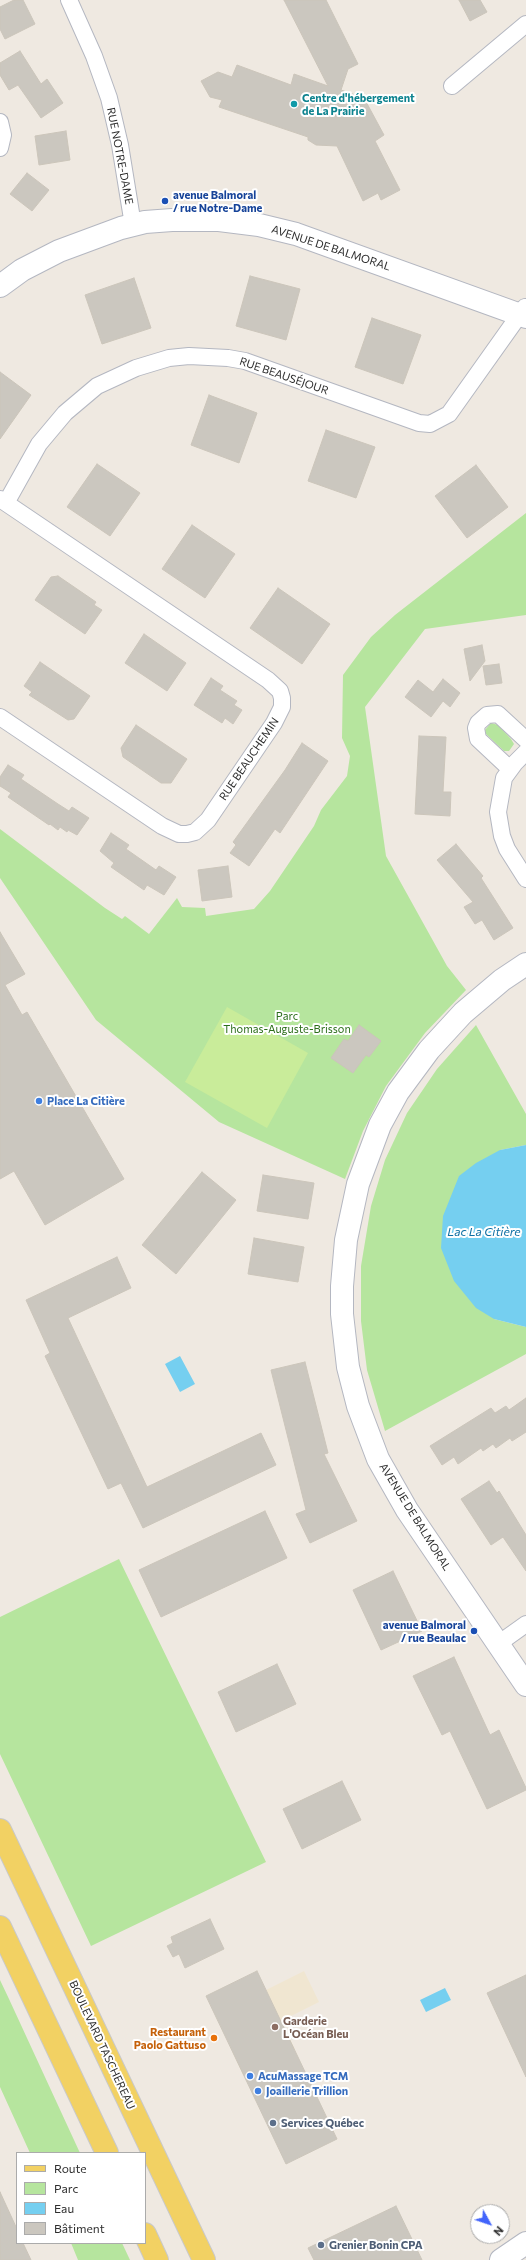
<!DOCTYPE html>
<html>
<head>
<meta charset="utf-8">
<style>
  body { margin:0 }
  #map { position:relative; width:526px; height:2260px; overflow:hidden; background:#efe9e1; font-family:Commissioner,sans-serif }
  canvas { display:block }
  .legend { position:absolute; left:16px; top:2152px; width:130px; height:92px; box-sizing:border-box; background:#fff; border:1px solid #ababab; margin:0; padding:5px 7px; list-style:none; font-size:12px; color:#2e2e2e }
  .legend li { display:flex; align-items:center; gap:8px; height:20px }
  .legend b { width:20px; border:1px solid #ababab }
  .north { position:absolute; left:470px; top:2204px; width:40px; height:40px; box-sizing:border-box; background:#fff; border:1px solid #ababab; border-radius:50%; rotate:130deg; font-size:11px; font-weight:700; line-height:16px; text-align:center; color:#2e2e2e }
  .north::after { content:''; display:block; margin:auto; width:14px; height:18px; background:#4264fb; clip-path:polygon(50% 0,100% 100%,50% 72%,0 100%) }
</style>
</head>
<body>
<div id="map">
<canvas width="526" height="2260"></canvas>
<ul class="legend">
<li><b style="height:5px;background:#f2d163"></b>Route</li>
<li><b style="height:11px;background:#b6e59e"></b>Parc</li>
<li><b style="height:11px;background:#75cff0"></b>Eau</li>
<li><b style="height:11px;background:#cbc7bf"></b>Bâtiment</li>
</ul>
<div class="north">N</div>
</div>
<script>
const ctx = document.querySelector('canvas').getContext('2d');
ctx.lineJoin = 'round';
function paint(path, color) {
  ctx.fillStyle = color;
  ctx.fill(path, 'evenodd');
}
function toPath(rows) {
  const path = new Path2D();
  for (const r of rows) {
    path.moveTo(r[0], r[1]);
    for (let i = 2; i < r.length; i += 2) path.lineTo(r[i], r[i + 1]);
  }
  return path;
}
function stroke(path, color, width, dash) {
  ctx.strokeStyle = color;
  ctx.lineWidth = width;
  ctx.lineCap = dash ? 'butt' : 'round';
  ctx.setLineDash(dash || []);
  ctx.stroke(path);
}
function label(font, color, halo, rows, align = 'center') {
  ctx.font = font + ' Commissioner,sans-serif';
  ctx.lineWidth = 4;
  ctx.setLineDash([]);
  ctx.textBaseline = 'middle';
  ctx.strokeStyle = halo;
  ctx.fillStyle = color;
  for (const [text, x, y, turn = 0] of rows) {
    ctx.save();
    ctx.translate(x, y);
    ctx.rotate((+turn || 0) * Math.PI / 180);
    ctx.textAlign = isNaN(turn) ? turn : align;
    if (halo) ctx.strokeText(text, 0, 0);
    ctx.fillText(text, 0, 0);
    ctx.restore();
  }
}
paint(toPath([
  [304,1971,319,2002,281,2021,295,2049,243,2075,232,2051,261,2015,274,2007,266,1990]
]), '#f0e6d1');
paint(toPath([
  [526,513,526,615,425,629,365,707,386,856,447,966,466,990,425,1033,386,1086,363,1131,345,1179,219,1122,96,1020,0,878,0,829,105,908,122,919,125,916,149,934,177,898,182,907,205,908,206,916,254,909,270,891,314,826,321,810,347,776,350,756,342,738,343,675,371,637,395,615],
  [491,723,498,725,511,739,514,744,509,751,504,751,486,734,485,730],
  [476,1025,526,1114,526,1145,500,1150,494,1319,526,1327,526,1354,385,1431,367,1370,361,1321,361,1266,371,1206,385,1160,407,1113,437,1069],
  [119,1559,266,1862,91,1946,0,1754,0,1617],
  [0,1980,9,1999,80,2153,30,2153,0,2087],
  [71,2243,122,2243,130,2260,78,2260]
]), '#b6e59e');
paint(toPath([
  [227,1007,308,1053,267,1128,185,1082]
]), '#c9ec9a');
paint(toPath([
  [526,1145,526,1327,494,1319,476,1308,454,1281,441,1248,443,1216,459,1176,476,1163,500,1150],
  [180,1356,195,1384,180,1392,165,1364],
  [445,1988,451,2000,426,2012,420,2000]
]), '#75cff0');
const building = toPath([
  [14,0,23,0,35,24,5,39,0,29,0,7,14,0],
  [284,0,326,0,358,64,348,69,341,90,364,98,384,135,375,141,400,190,381,200,378,193,363,201,337,146,316,145,308,140,308,137,219,107,222,100,210,97,201,81,218,72,232,77,237,65,291,85,294,74,328,86,284,0],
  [459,0,480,0,487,12,470,21,459,0],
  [20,51,41,84,47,79,63,103,41,118,18,85,9,90,0,75,0,63,20,51],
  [66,131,70,160,39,165,35,136,66,131],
  [27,173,49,190,32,211,10,194,27,173],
  [250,276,300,289,286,340,236,326,250,276],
  [134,278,151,328,102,344,85,295,134,278],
  [372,318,421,335,403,384,355,367,372,318],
  [0,372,31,395,0,439,0,372],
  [209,395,257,413,239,463,191,445,209,395],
  [326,430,375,447,356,498,308,481,326,430],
  [97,464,140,493,110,536,67,507,97,464],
  [476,465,508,507,467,538,435,496,476,465],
  [192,525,235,554,205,598,162,569,192,525],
  [58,576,96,602,94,605,102,610,85,634,35,600,51,577,58,576],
  [278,588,330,624,302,664,250,628,278,588],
  [144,634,186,663,167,691,125,663,144,634],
  [482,645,485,661,470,681,464,649,482,645],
  [40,662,90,696,74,719,68,720,29,695,32,692,24,686,40,662],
  [499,664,502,683,486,685,483,666,499,664],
  [211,678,223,686,220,690,237,701,234,705,242,710,233,724,225,718,222,723,194,705,211,678],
  [443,679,460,693,450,707,443,701,431,717,405,697,418,680,433,692,443,679],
  [136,725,187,759,171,783,161,783,123,757,121,748,136,725],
  [419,736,446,737,443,792,451,792,450,816,415,814,419,736],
  [302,743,328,761,280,833,275,829,249,866,230,853,236,845,233,842,285,770,302,743],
  [8,765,24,775,21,779,58,804,69,811,72,807,89,818,77,835,68,830,67,832,60,827,58,830,50,824,49,825,8,797,11,793,0,786,0,777,8,765],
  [111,833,129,845,126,849,156,870,159,866,176,877,164,895,147,885,144,890,111,867,114,863,100,851,111,833],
  [456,844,483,876,481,878,513,928,494,940,482,920,475,924,464,907,473,902,437,860,456,844],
  [228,866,232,897,202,901,198,870,228,866],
  [0,932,25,974,5,985,22,1015,27,1012,124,1179,45,1225,14,1171,0,1179,0,932],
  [359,1025,381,1041,369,1057,366,1055,353,1073,331,1058,344,1039,348,1041,359,1025],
  [202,1172,236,1200,176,1274,142,1245,202,1172],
  [263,1175,314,1183,308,1219,257,1211,263,1175],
  [254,1238,304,1247,298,1282,248,1274,254,1238],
  [117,1257,131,1288,68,1318,147,1487,261,1433,276,1465,143,1528,121,1483,108,1489,45,1356,50,1353,26,1300,117,1257],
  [305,1362,328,1453,324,1454,357,1521,310,1543,296,1514,306,1510,271,1370,305,1362],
  [526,1398,526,1432,512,1441,510,1438,496,1448,493,1444,483,1451,481,1448,458,1464,454,1457,442,1465,430,1446,491,1408,495,1413,506,1406,509,1410,526,1398],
  [489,1481,497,1493,499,1491,526,1535,526,1571,503,1537,491,1545,461,1499,489,1481],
  [265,1511,287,1558,161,1617,139,1570,265,1511],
  [393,1571,422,1631,381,1650,353,1590,393,1571],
  [454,1657,490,1735,499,1730,526,1788,526,1790,487,1809,450,1731,442,1735,413,1676,454,1657],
  [277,1664,296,1704,236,1732,218,1692,277,1664],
  [342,1781,361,1820,302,1849,283,1809,342,1781],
  [210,1919,224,1949,185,1968,179,1954,173,1957,167,1946,173,1943,171,1937,210,1919],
  [257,1971,337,2139,286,2164,206,1996,257,1971],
  [526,1975,526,2077,487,1993,526,1975],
  [0,2192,17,2229,17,2243,23,2243,31,2260,0,2260,0,2192],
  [396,2206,422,2260,314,2260,308,2248,396,2206]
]);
paint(building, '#cbc7bf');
stroke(building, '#cbc5ba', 1);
const street = toPath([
  [69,0,94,56,109,98,120,145,133,225],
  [452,86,526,24],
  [0,122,3,135,0,148],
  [0,499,268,680,280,691,282,698,282,707,274,723,208,820,195,832,187,834,179,834,162,826,0,717],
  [6,503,39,444,65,413,97,386,136,368,169,358,189,356,228,358,245,361,419,423,430,424,449,414,525,307],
  [526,752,515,763,504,778,498,812,502,836,507,849,526,879],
  [510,769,478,739,476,728,478,723,487,715,498,714,526,740],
  [498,1644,526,1624]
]);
const secondary = toPath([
  [0,286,22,270,59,251,121,228,145,222,172,220,219,220,259,225,296,234,526,317],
  [526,964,502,980,463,1013,429,1050,398,1092,380,1125,358,1184,346,1240,342,1286,342,1314,348,1367,358,1406,378,1459,407,1510,526,1685],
  [501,2260,526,2243]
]);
const primary = toPath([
  [0,1830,204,2260],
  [0,1927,107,2153],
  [145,2234,157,2260]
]);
stroke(street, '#b4b7c1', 18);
stroke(secondary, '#b4b7c1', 24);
stroke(primary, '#c9c9c9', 24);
stroke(street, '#fff', 16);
stroke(secondary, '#fff', 22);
stroke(primary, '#f2d163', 22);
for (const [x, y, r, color] of [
  [294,104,4,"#0f9aa8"],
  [165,201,4,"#1a4fb4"],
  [39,1101,4,"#3f7fe0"],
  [474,1631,4,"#1a4fb4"],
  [275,2027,4,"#8d6e63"],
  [214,2038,4,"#e8710a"],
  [250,2076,4,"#3f7fe0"],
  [258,2091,4,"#3f7fe0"],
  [273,2123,4,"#5c6f8a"],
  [321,2245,4,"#5c6f8a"]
]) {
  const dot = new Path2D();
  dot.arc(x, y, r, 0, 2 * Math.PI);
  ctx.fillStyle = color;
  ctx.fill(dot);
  stroke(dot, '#fff', 1.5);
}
label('bold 11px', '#0d838f', '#fff', [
  ["Centre d'hébergement",302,98],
  ["de La Prairie",302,111]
], 'left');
label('11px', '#2e2e2e', '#fff', [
  ["RUE NOTRE-DAME",120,156,79],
  ["AVENUE DE BALMORAL",331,248,18],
  ["RUE BEAUSÉJOUR",284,376,19],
  ["RUE BEAUCHEMIN",249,759,-56],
  ["AVENUE DE BALMORAL",415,1517,58],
  ["BOULEVARD TASCHEREAU",102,2045,65]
]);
label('bold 11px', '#164399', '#fff', [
  ["avenue Balmoral",173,195],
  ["/ rue Notre-Dame",173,208],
  ["avenue Balmoral",466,1625,"right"],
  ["/ rue Beaulac",466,1638,"right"]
], 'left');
label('11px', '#2c6e1b', '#fff', [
  ["Parc",287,1016],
  ["Thomas-Auguste-Brisson",287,1029]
]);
label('bold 11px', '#366cbe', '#fff', [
  ["Place La Citière",47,1101],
  ["AcuMassage TCM",258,2076],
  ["Joaillerie Trillion",266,2091]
], 'left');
label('bold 11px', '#785e54', '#fff', [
  ["Garderie",283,2021],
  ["L'Océan Bleu",283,2034]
], 'left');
label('bold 11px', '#c56008', '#fff', [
  ["Restaurant",206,2032],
  ["Paolo Gattuso",206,2045]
], 'right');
label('bold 11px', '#4e5e75', '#fff', [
  ["Services Québec",281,2123],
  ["Grenier Bonin CPA",329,2245]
], 'left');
label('italic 12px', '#0d6fa3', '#fff', [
  ["Lac La Citière",484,1232]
]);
</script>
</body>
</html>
